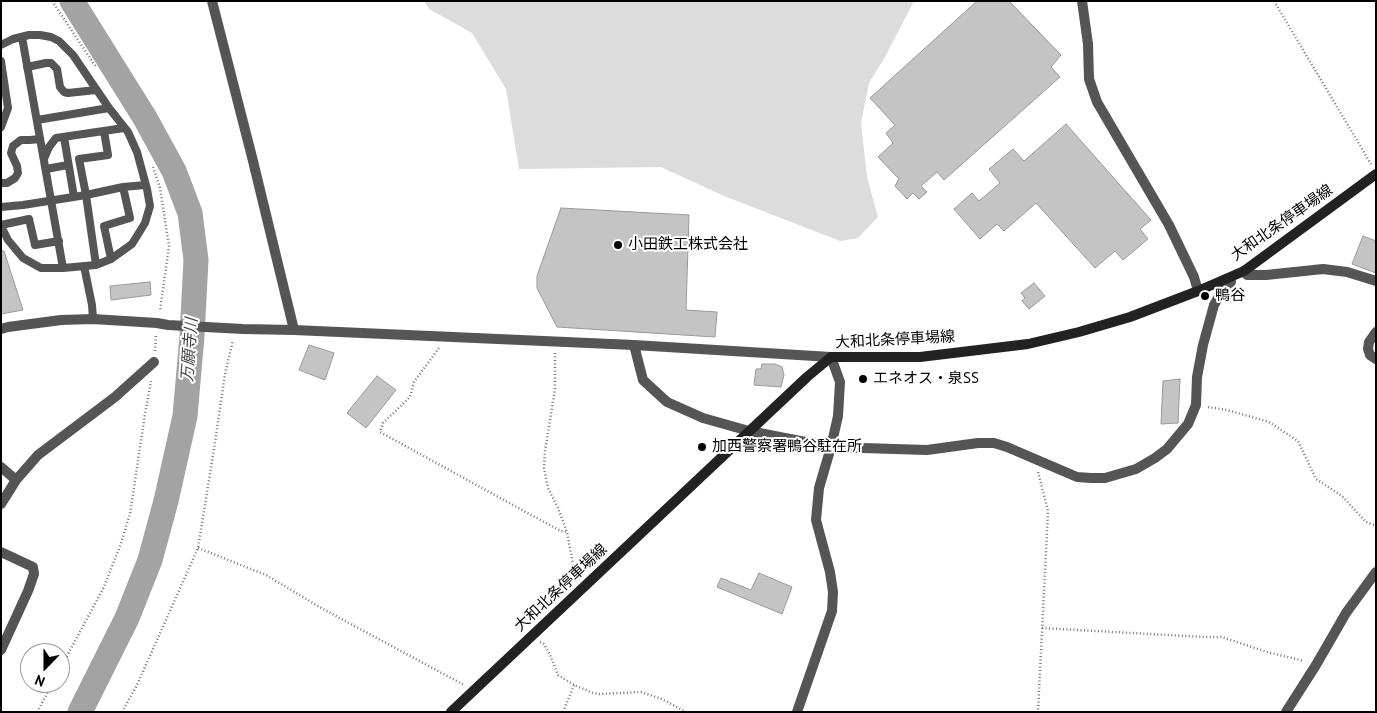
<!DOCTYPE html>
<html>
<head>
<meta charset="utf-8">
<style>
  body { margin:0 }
  #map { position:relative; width:1377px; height:713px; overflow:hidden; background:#fff; font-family:"PT Sans",sans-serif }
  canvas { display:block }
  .frame { position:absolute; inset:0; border:2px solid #000; pointer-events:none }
  .north { position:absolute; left:20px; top:643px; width:50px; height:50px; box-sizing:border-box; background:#fff; border:1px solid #999; border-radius:50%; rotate:202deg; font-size:14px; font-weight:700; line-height:20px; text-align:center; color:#000 }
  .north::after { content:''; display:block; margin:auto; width:18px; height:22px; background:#000; clip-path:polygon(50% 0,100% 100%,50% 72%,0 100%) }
</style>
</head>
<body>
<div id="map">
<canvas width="1377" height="713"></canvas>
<div class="frame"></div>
<div class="north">N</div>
</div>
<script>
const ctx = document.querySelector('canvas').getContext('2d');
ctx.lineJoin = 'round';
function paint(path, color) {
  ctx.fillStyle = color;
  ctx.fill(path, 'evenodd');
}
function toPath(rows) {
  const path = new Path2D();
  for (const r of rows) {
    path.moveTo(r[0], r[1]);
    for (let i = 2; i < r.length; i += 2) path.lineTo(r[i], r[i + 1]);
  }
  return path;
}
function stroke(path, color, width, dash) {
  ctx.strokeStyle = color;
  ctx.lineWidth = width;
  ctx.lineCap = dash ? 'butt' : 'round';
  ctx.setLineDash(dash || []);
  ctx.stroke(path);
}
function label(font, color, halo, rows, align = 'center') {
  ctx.font = font + ' "PT Sans","Noto Sans JP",sans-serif';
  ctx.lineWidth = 4;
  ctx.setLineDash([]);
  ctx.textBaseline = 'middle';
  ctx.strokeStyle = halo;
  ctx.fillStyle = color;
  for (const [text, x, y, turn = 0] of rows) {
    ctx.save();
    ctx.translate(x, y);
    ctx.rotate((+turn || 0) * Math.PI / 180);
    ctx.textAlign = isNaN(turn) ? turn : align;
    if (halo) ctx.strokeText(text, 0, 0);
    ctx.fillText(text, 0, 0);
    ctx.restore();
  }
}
paint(toPath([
  [424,1,914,1,885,57,869,83,861,123,867,177,878,217,858,238,840,241,724,196,661,167,519,169,506,89,472,33,429,9]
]), '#dcdcdc');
stroke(toPath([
  [72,1,145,118,174,171,190,213,196,260,192,336,185,416,166,501,150,560,127,618,80,712]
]), '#a3a3a3', 25);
const building = toPath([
  [977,1,1009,1,1061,55,1051,67,1060,77,944,180,937,172,921,186,927,192,919,199,913,193,907,199,895,186,899,179,878,157,893,143,886,133,895,125,870,98,977,1],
  [1066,124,1151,220,1140,229,1148,239,1123,260,1115,251,1095,268,1036,203,1004,231,997,224,980,239,954,209,972,193,979,201,1000,183,989,169,1013,149,1024,161,1066,124],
  [561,208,689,215,686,310,717,312,715,337,557,327,537,288,537,276,561,208],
  [1363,236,1376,241,1376,273,1352,264,1363,236],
  [1,251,4,251,23,310,1,314,1,251],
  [150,282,151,295,111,300,110,286,150,282],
  [1034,283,1045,296,1029,309,1022,301,1025,298,1021,293,1034,283],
  [309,345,334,353,325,380,299,370,309,345],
  [762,364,775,364,782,367,784,375,781,387,754,385,756,369,761,369,762,364],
  [377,376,396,390,366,428,347,413,377,376],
  [1180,379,1178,423,1161,424,1163,381,1180,379],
  [759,573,792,587,782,614,717,587,721,578,751,590,759,573]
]);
paint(building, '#c4c4c4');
stroke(building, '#999', 1);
stroke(toPath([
  [52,1,96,67],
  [1274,1,1371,164],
  [153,167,160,188,169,246,160,311],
  [439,348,414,382,410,397,383,423,380,432,533,516,561,531,567,532],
  [155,351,156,334],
  [555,353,555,389,545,451,544,468,548,488,558,508,567,532,576,580],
  [1208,407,1227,410,1269,422,1298,441,1316,479,1342,496,1366,522,1376,526],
  [1038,472,1048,511,1038,712],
  [198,548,266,575,323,609,464,685],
  [1042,628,1204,637,1222,637,1267,652,1304,661],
  [540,642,544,644,550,655,558,675,574,685,593,693,599,694,641,692,662,699,686,712],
  [60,669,104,587,120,546,130,514,145,414,151,381],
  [37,712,53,683],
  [122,712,137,685,198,548,214,449,225,374,233,340],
  [563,712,574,685]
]), '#777', 2.5, [1, 2.5]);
stroke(toPath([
  [22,37,63,268],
  [1,45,13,39,29,35,40,35,51,37,59,41,73,55,109,108,128,132,137,152,147,189,150,206,145,223,132,244,111,259,96,265,63,268,41,268,23,258,8,240,1,226],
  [1,61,8,108,1,127],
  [27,67,46,63,51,63,57,69,60,87,64,92,68,93,96,90],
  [37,120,109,108],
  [64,137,74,197],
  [44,159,49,147,56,138,124,128],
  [46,169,68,165],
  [1,183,7,183,15,178,18,173,17,166,11,153,13,146,21,140,30,140,40,139],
  [1,207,23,205,86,195,123,187,145,185],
  [1,225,29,219,35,245,59,241],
  [111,259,104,226,130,218,123,187],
  [96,265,86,195,79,159,108,155,104,131],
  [84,266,92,305,93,319]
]), '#555', 8);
stroke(toPath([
  [212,1,252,157,294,330],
  [1082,1,1088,44,1089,79,1097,102,1169,225,1194,277,1198,291],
  [1244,271,1247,275,1266,275,1323,269,1347,272,1376,281],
  [1376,332,1369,342,1368,349,1370,355,1376,359],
  [634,345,643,380,667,402,703,418,749,431,831,447,927,450,978,443,994,443,1007,447,1077,477,1091,478,1105,478,1136,469,1155,458,1167,449,1188,424,1196,405,1197,377,1203,345,1214,305,1225,286,1231,282,1230,278],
  [1,467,16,480],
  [1,504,16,480,38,455,115,397,154,362],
  [1,552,33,567,34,574,28,591,1,650],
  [797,712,832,611,833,592,830,572,816,520,819,488,831,447,838,416,840,382,831,357],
  [1286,712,1316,665,1346,613,1376,572]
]), '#555', 10);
stroke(toPath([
  [1,329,8,327,61,320,93,319,157,323,168,325,243,329,294,330,634,345,831,357]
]), '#555', 10);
stroke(toPath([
  [451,712,807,377,831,357,920,357,1028,344,1079,332,1130,317,1198,291,1244,271,1376,174]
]), '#222', 10);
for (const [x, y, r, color] of [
  [618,245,5,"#000"],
  [1205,296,5,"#000"],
  [863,379,5,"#000"],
  [702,447,5,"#000"]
]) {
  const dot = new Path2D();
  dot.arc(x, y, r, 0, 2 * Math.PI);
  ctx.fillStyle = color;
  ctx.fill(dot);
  stroke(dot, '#fff', 2);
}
label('15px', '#000', '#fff', [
  ["大和北条停車場線",1282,223,-35],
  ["大和北条停車場線",895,340,-3],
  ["大和北条停車場線",561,588,-43]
]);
label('15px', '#000', '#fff', [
  ["小田鉄工株式会社",628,245],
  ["鴨谷",1215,296],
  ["エネオス・泉SS",873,379],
  ["加西警察署鴨谷駐在所",712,447]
], 'left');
label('italic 16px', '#444', '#fff', [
  ["万願寺川",190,350,-86]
]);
</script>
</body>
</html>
